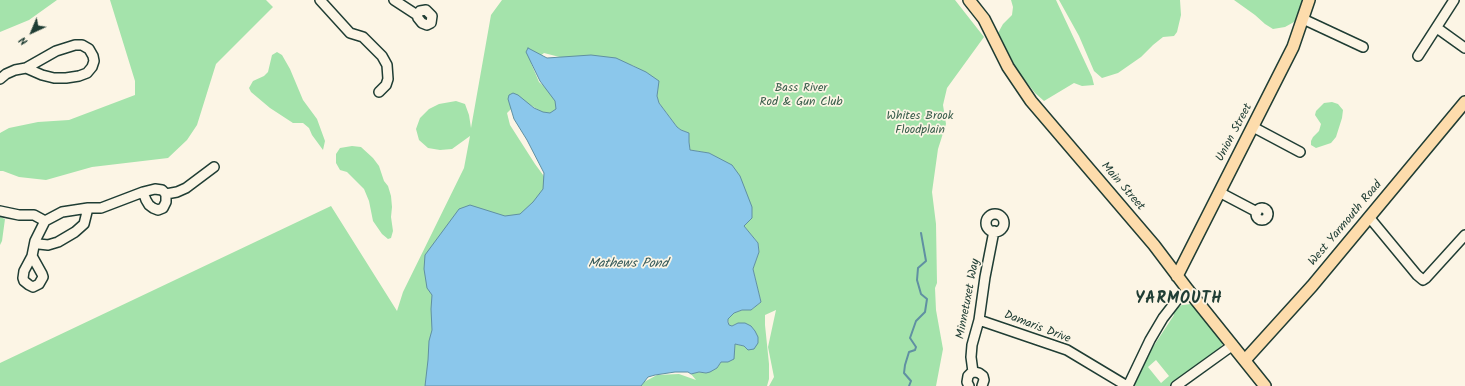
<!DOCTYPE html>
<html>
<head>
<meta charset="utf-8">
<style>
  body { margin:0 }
  #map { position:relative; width:1465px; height:386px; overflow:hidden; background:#fcf5e5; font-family:Kalam,sans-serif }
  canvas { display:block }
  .north { position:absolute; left:12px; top:12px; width:40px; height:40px; -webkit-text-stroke:3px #fcf5e5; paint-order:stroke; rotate:224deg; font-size:11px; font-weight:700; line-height:16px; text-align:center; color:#1f3d34 }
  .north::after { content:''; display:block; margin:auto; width:14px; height:18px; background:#1f3d34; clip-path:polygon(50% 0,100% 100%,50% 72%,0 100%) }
</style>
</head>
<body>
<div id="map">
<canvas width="1465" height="386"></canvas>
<div class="north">N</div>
</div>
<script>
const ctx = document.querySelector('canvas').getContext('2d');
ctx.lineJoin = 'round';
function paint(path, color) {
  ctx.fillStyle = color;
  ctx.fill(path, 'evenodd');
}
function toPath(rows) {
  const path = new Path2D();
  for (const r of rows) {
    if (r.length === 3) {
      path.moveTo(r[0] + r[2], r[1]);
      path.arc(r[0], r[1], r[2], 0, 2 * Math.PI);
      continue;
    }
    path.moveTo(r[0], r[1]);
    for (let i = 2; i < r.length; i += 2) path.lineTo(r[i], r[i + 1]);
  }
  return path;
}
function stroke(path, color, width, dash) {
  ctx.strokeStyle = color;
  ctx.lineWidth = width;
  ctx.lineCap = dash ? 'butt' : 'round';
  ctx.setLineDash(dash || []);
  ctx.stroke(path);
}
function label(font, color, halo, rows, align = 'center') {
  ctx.font = font + ' Kalam,sans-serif';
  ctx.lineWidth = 3.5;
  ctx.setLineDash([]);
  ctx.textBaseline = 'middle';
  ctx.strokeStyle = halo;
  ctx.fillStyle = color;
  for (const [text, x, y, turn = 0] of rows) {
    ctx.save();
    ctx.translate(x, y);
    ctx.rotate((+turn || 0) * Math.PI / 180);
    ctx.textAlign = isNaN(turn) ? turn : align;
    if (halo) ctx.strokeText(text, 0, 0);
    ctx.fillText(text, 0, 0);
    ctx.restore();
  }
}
paint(toPath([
  [0,0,57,0,29,20,0,32],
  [110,0,266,0,273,7,216,64,197,125,187,140,168,158,92,167,46,180,19,177,3,171,0,171,0,133,9,128,38,122,69,120,135,95,135,81],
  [502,0,955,0,984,37,947,88,943,105,946,124,938,149,932,192,936,224,937,283,935,288,936,310,943,349,936,386,769,386,774,377,768,347,776,310,765,315,765,325,769,364,769,379,767,386,641,386,644,382,657,375,679,374,696,380,691,374,699,372,706,373,717,368,721,362,728,362,734,353,735,344,744,346,738,323,732,326,729,325,728,319,734,313,742,310,751,310,761,302,753,269,759,252,758,243,743,225,748,222,718,158,709,153,690,150,689,142,689,133,681,130,677,127,659,103,657,96,658,84,648,74,632,65,611,66,579,62,544,53,531,63,539,82,548,90,575,103,548,116,532,106,517,103,507,113,510,125,535,164,546,179,548,184,436,386,0,386,0,363,331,206,397,311,403,292,464,168,470,136,452,149,440,150,428,148,419,140,416,129,420,118,429,109,439,104,456,101,465,104,469,115,471,128,491,15],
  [1011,0,1056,0,1092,77,1094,85,1082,86,1074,83,1044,101,1035,93,1017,70,998,33,1003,24,1012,15,1013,7],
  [1059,0,1180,0,1181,15,1177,32,1174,36,1163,37,1153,45,1141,57,1118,73,1102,78,1094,71,1079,36],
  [1234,0,1303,0,1303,1,1301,11,1294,22,1285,27,1273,29,1265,24,1255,15],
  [277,52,282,55,290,69,303,100,317,119,325,141,323,150,312,135,309,128,303,123,293,123,270,108,251,92,249,88,253,81,264,76,268,72,272,55],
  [1332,102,1338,104,1343,110,1342,118,1336,137,1331,143,1316,148,1311,145,1311,141,1313,137,1319,131,1321,124,1315,115,1316,111,1324,103],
  [352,146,361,147,373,158,379,166,384,181,388,186,391,196,392,207,391,217,393,231,391,238,388,239,382,234,373,221,369,201,364,189,347,172,340,170,336,163,336,154,340,148],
  [0,217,5,219,2,241,0,245],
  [1191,304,1223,343,1219,351,1170,386,1134,386,1151,350,1174,315,1173,313,1177,308,1182,305],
  [1156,360,1169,376,1161,383,1148,367]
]), '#a4e3ab');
const water = toPath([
  [528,48,547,58,591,55,616,58,646,72,659,81,657,96,659,103,677,127,681,130,689,133,689,142,690,150,709,153,732,165,740,176,752,207,752,218,744,226,758,243,759,252,753,269,761,302,751,310,742,310,734,313,728,319,728,322,729,325,732,326,738,323,745,323,751,326,755,331,758,337,758,343,754,349,748,350,744,346,735,344,734,359,728,362,721,362,717,368,710,372,706,373,699,372,691,374,688,372,675,372,655,375,648,377,641,386,425,386,428,360,429,341,432,330,431,309,432,295,427,288,424,269,425,255,459,209,470,205,505,216,520,214,533,202,543,189,544,173,527,140,514,119,508,99,509,95,513,93,518,95,534,108,543,112,550,113,556,109,555,101,540,81,526,52,528,48]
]);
paint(water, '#8bc7eb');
stroke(water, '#6090a2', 1);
stroke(toPath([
  [909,386,911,381,904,373,905,365,909,352,915,350,916,347,910,338,916,321,925,312,927,299,921,294,917,280,918,268,926,261,921,233]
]), '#6090a2', 2);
const minor = toPath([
  [320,0,350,33,363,37,382,56,387,65,388,79,386,85,379,92],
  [394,0,417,15,418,18,422,23,427,25,431,23,432,16,426,10,420,11,417,15],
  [1303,19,1363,47],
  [1437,28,1465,48],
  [1418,56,1454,0],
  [0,79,6,74,15,70,26,68,56,51,75,45,82,45,89,49,93,56,94,61,92,67,87,73,79,76,66,78,54,78,42,75,26,68],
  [1253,127,1300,152],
  [1219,192,1257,212],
  [166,194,166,202,163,208,158,210,153,208,149,205,146,200,143,192,155,189,162,190,166,194,177,192,186,188,214,167],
  [1262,214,6],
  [0,211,19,215,34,215,45,221],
  [995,223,9],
  [1369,217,1417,275,1423,280,1426,278,1465,235],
  [35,241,45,221,62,212,88,208],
  [32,256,42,274,43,277,39,284,33,287,29,285,24,281,23,278,24,271,32,256,35,241,39,244,48,245,58,242,75,232,84,224,88,208,101,208,143,192],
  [979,320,1067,350,1127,386],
  [973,372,971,357,972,345,979,320,985,277,994,231],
  [969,386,967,382,968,376,971,373,975,372,979,373,983,376,984,380,982,386],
  [1128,386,1150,340,1163,318,1177,300,1188,290],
  [1176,386,1233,345]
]);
const major = toPath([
  [969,0,984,19,1008,67,1031,101,1154,245,1188,290,1265,386],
  [1177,276,1293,47,1309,0],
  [1245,360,1312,286,1465,102]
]);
stroke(minor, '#1f3d34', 12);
stroke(major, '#1f3d34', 14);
stroke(minor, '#fcf5e5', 9);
stroke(major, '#fddcac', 11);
label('12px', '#3a5e4c', '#fcf5e5', [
  ["Bass River",801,89],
  ["Rod & Gun Club",801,103],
  ["Whites Brook",920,117],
  ["Floodplain",920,131]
]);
label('12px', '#1f3d34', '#fcf5e5', [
  ["Union Street",1235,133,-62],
  ["Main Street",1122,187,49],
  ["West Yarmouth Road",1346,224,-50],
  ["Minnetuxet Way",969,299,-79],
  ["Damaris Drive",1037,328,21]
]);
label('italic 13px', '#355959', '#fcf5e5', [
  ["Mathews Pond",628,265]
]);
ctx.letterSpacing = '1px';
label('bold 16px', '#1f3d34', '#fcf5e5', [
  ["YARMOUTH",1179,300]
]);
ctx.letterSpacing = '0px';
</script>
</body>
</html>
